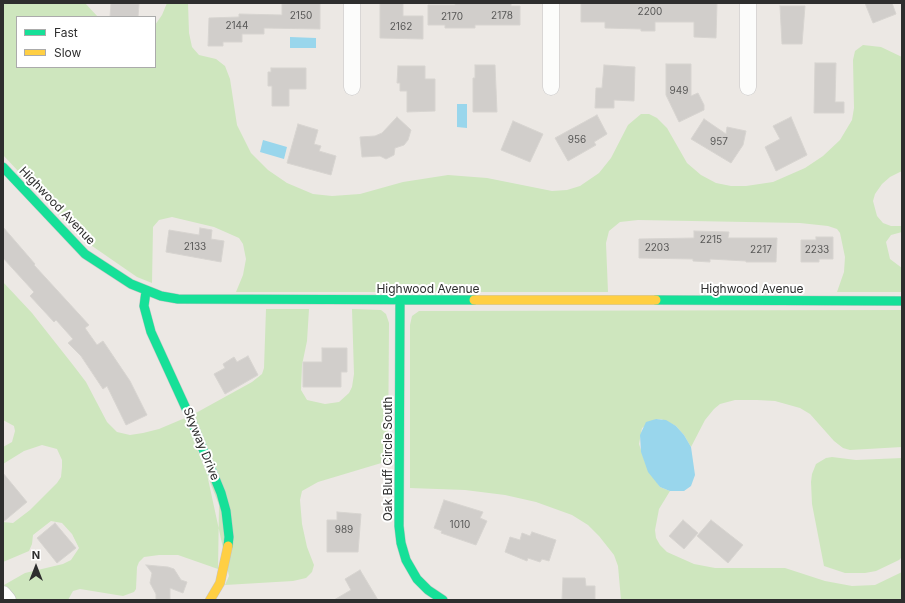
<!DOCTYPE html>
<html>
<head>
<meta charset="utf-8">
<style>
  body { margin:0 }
  #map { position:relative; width:905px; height:603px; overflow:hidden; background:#ece8e4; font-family:Inter,sans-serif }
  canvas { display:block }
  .frame { position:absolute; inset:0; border:4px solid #2e2e2e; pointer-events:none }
  .legend { position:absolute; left:16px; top:16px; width:140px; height:52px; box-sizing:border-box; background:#fff; border:1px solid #ababab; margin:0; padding:5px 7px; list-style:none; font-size:12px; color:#2e2e2e }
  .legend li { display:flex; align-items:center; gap:8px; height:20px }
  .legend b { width:20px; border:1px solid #ababab }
  .north { position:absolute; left:16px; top:547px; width:40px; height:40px; -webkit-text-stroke:3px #fff; paint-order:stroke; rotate:0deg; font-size:11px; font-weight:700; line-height:16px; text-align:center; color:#2e2e2e }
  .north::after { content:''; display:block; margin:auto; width:14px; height:18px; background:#2e2e2e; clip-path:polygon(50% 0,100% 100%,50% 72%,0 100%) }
</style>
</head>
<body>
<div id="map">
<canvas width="905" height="603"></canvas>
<div class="frame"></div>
<ul class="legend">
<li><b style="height:5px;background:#16e098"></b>Fast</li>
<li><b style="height:5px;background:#ffcf43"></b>Slow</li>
</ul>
<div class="north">N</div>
</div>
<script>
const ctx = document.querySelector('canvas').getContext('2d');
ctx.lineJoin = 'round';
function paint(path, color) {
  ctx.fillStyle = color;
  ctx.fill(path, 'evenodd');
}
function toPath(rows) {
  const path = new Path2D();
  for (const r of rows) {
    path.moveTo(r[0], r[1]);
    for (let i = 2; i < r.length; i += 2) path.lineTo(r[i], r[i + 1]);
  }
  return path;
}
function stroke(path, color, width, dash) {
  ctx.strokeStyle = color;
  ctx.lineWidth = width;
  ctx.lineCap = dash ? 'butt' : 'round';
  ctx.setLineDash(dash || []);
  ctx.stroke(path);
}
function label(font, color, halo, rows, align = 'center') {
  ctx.font = font + ' Inter,sans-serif';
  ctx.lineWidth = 4;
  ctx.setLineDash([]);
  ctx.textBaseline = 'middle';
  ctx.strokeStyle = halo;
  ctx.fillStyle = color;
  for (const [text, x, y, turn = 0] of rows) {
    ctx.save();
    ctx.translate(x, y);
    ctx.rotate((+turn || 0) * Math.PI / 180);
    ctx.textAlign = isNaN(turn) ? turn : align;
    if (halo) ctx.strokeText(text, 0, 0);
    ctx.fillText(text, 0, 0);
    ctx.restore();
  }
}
paint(toPath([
  [3,3,85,3,98,17,17,17,17,67,155,67,155,25,162,15,167,3,188,3,189,33,192,47,199,55,216,59,225,66,230,79,237,125,251,153,268,170,287,183,313,194,332,196,360,194,403,182,448,175,487,178,552,191,567,190,580,186,599,173,611,158,628,125,641,114,649,114,657,118,667,128,687,163,701,175,716,183,731,186,746,186,773,182,805,168,823,156,840,140,852,120,854,108,853,60,855,51,863,45,881,47,902,57,902,171,890,177,882,184,875,194,873,201,877,216,883,223,891,226,902,226,902,232,891,235,886,242,890,259,902,268,902,292,837,292,844,272,845,257,840,233,837,229,828,226,800,223,638,220,620,222,609,231,606,243,608,292,236,292,243,275,246,259,243,244,239,238,214,227,172,217,159,220,153,227,152,283,137,277,82,239,3,155],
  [3,282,32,313,73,365,86,382,107,422,117,432,130,435,143,433,159,429,185,418,219,505,218,569,178,555,159,555,144,557,139,562,137,567,136,589,134,592,123,596,80,589,73,591,68,600,16,600,4,585,25,573,63,564,71,560,79,548,72,534,62,523,51,521,33,535,32,544,29,551,3,562,3,522,13,523,30,510,57,483,61,477,62,467,62,460,57,449,42,445,24,451,3,464,3,447,12,442,15,431,14,426,3,420],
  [266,309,309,309,307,341,302,365,301,390,307,400,325,404,339,402,349,393,352,387,354,374,352,309,381,310,386,314,389,323,388,461,318,482,302,491,300,500,302,524,307,547,314,565,312,572,306,578,293,581,225,585,229,576,194,414,252,382,262,374,264,368],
  [902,310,902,447,850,450,843,448,834,441,810,414,800,408,775,401,757,400,735,400,720,404,714,409,705,420,691,447,684,435,676,426,661,419,656,419,642,428,639,444,645,462,660,487,670,491,659,509,655,530,656,538,660,545,667,552,694,564,715,568,785,568,825,581,852,586,875,585,902,572,902,600,621,600,618,566,614,555,599,536,588,525,572,515,536,502,505,495,465,490,410,488,410,325,412,316,419,311],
  [832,457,856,460,902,458,902,557,899,560,876,571,865,573,845,573,824,566,812,504,811,482,812,474,816,464,826,458]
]), '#cee6be');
paint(toPath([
  [290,37,316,38,316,48,290,48],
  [457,104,467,104,467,128,457,127],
  [263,140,287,147,284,159,260,152],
  [656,419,666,420,676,426,684,435,691,447,695,475,691,486,684,491,670,491,660,487,648,472,641,452,640,435,646,422]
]), '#99d6ec');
const building = toPath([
  [111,3,139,4,138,17,110,17,111,3],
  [297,3,320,3,320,29,264,28,264,34,242,34,242,42,223,42,223,46,208,46,209,18,239,17,239,14,282,15,282,4,297,3],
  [380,3,403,3,403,16,423,16,423,39,380,38,380,3],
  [455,3,511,3,511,6,520,6,520,25,475,25,475,28,445,28,445,25,428,25,428,5,455,5,455,3],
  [581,3,717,3,716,38,694,37,694,22,655,22,655,31,641,31,641,29,605,28,605,22,581,22,581,3],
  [865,3,892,3,896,14,873,23,865,3],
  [780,6,805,6,802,44,782,44,780,6],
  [815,63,836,63,835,102,844,102,844,113,814,113,815,63],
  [666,64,691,64,691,96,698,93,704,105,704,110,679,122,666,95,666,64],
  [475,65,495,65,497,112,473,112,473,78,475,78,475,65],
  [604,65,635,67,634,101,614,100,614,108,595,108,596,88,602,88,604,65],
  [398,66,425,66,425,79,435,79,435,111,407,112,407,91,400,91,400,83,397,83,398,66],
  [271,68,306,68,306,89,289,89,289,106,272,106,272,86,268,86,268,72,271,72,271,68],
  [597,115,607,134,594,142,596,145,568,161,555,138,597,115],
  [397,117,411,130,408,140,404,145,395,148,394,155,386,159,380,156,362,157,360,137,375,136,382,133,397,117],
  [791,117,807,155,776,171,765,147,780,139,773,126,791,117],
  [704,119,726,134,727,127,746,131,743,145,731,163,691,139,704,119],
  [513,121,543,134,530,162,501,150,513,121],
  [298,124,318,130,314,144,321,146,319,151,336,156,331,175,287,163,298,124],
  [3,227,35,264,34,265,89,325,85,328,97,345,103,341,130,381,147,415,126,425,107,386,103,389,81,356,68,343,73,339,56,320,54,322,30,296,34,292,3,258,3,227],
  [200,228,212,230,211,239,224,241,221,262,166,252,169,230,199,235,200,228],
  [694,231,729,232,728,238,777,238,776,262,746,262,746,261,710,259,710,262,693,261,693,259,639,258,639,239,694,238,694,231],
  [816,237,833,237,833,259,819,259,819,262,801,262,801,240,816,240,816,237],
  [322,348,347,348,347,372,341,372,341,387,303,387,303,362,322,362,322,348],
  [248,356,258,375,225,394,214,374,225,368,223,364,234,357,237,362,248,356],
  [3,473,27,502,3,522,3,473],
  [444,500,483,512,480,518,487,521,476,545,441,533,442,531,434,528,444,500],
  [337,512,361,514,358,552,327,552,327,520,337,520,337,512],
  [683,520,698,533,684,549,669,536,683,520],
  [711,520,743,545,728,563,697,536,711,520],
  [55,523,76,548,57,563,37,538,55,523],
  [532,532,556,540,549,561,542,559,540,562,528,558,527,561,505,552,510,537,520,540,522,533,530,536,532,532],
  [146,565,168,567,174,569,181,580,187,582,183,593,170,588,170,600,156,600,156,594,150,583,152,573,146,565],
  [360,570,378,600,334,600,351,590,345,579,360,570],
  [563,578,585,578,586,586,595,586,595,600,562,599,563,578]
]);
paint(building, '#d1cecb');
stroke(building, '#d7d4d0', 1);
const street = toPath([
  [352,3,352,87],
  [551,3,551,87],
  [748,87,748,3],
  [3,594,8,600]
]);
const fast = toPath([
  [3,167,85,254,131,284,161,296,178,299,474,300],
  [146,291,144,306,151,332,189,415,221,493,226,511,229,537,228,546],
  [656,300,902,301],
  [400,301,399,526,401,543,406,560,417,579,428,590,443,600]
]);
const slow = toPath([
  [474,300,656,300],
  [210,600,220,583,228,546]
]);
stroke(street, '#c5c4c5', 17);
stroke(fast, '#c5c4c5', 10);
stroke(slow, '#c5c4c5', 10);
stroke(street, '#fcfcfb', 16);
stroke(fast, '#16e098', 9);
stroke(slow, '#ffcf43', 9);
label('10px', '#585857', null, [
  ["2200",650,12],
  ["2150",301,16],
  ["2178",502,16],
  ["2170",452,17],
  ["2144",237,26],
  ["2162",401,27],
  ["949",679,91],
  ["956",577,140],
  ["957",719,142],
  ["2215",711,240],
  ["2133",195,247],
  ["2203",657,248],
  ["2217",761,250],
  ["2233",817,250],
  ["1010",460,525],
  ["989",344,530]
]);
label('12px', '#2e2e2e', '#fff', [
  ["Highwood Avenue",57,206,46],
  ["Highwood Avenue",428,289],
  ["Highwood Avenue",752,289],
  ["Skyway Drive",201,444,68],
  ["Oak Bluff Circle South",388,459,-90]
]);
</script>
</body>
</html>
